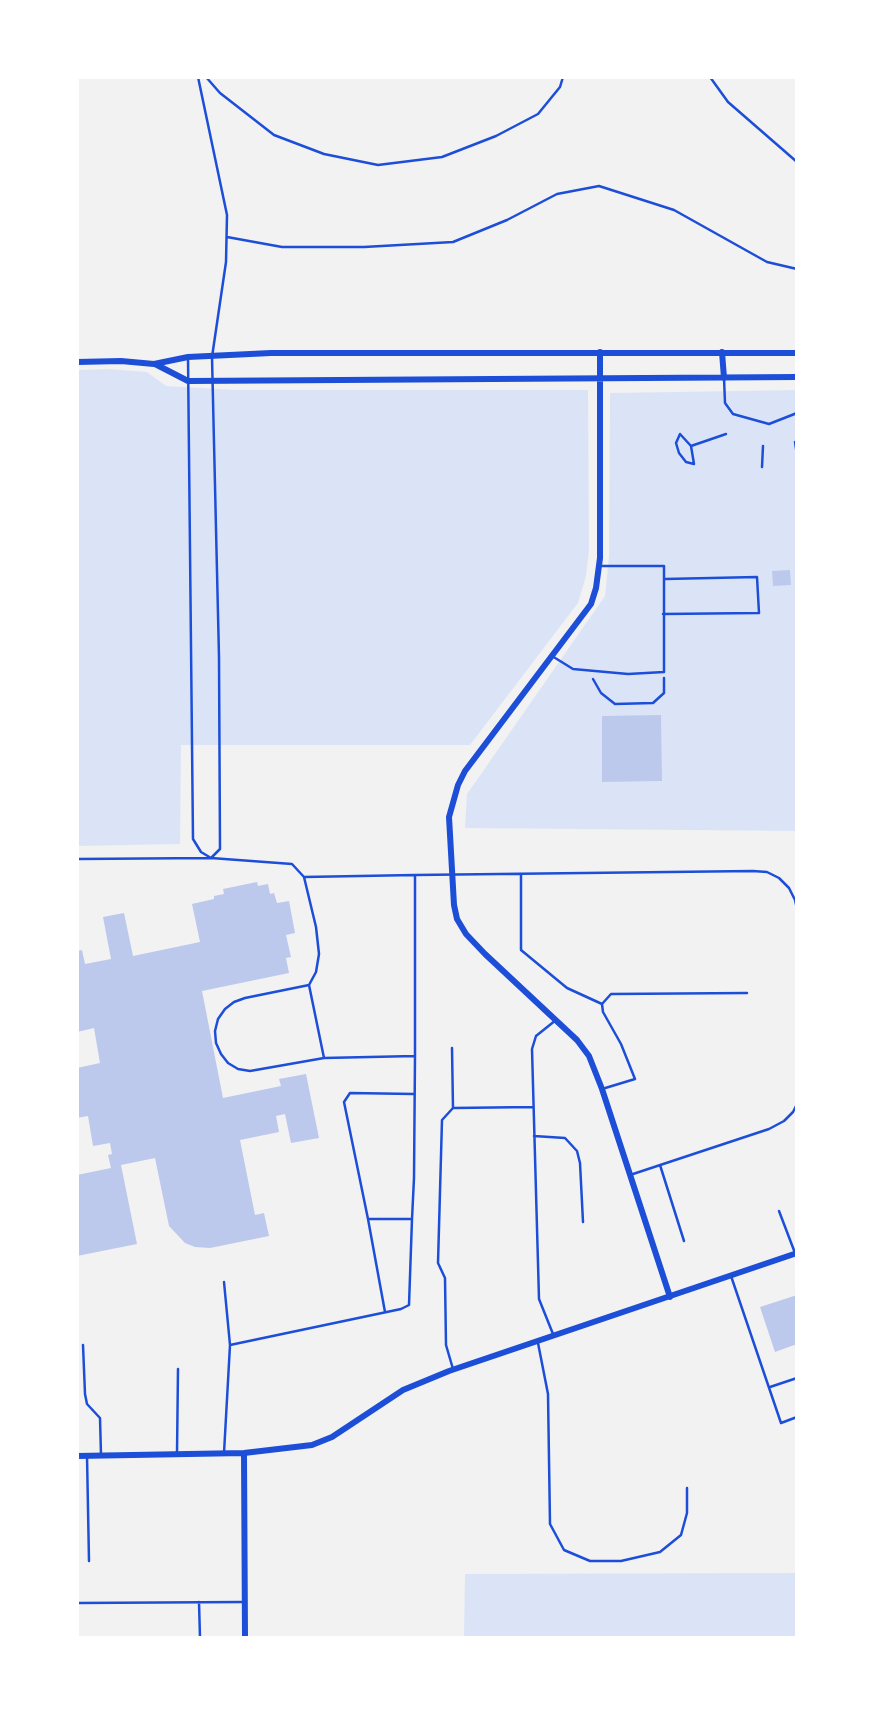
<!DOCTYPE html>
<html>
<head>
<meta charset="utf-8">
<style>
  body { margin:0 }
  #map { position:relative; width:874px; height:1715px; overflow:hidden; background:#f2f2f2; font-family:"Work Sans",sans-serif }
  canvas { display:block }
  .frame { position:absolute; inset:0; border:79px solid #fff; pointer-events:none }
</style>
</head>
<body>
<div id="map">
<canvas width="874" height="1715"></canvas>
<div class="frame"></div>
</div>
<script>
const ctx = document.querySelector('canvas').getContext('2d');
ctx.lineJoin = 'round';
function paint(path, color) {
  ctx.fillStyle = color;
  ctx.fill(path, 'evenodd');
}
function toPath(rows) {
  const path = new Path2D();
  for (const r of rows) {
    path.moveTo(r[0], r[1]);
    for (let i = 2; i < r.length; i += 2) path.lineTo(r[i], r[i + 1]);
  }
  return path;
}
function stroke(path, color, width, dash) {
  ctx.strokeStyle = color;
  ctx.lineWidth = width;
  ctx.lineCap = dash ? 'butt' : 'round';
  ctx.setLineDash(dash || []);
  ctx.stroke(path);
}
paint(toPath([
  [109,369,147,372,166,386,237,390,588,390,589,550,586,576,578,603,470,745,181,745,180,844,77,846,77,370],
  [797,390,797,831,465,828,467,794,605,596,609,556,610,393],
  [797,1573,797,1638,464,1638,465,1574]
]), '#dbe4f7');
paint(toPath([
  [790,570,791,585,773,586,772,571],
  [661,715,662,781,602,782,602,716],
  [257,882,258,886,268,884,270,894,274,893,277,903,289,901,295,933,286,935,291,957,286,958,289,973,202,991,223,1098,281,1086,279,1079,306,1074,319,1138,291,1143,285,1114,276,1116,279,1132,240,1140,255,1215,264,1213,269,1236,210,1248,195,1247,185,1243,169,1226,155,1158,121,1165,137,1244,77,1256,77,1175,111,1168,108,1155,112,1154,110,1143,93,1146,88,1116,77,1118,77,1068,100,1063,94,1028,77,1032,77,951,82,950,85,964,111,959,103,917,124,913,133,956,200,942,192,904,214,899,214,896,224,894,223,889],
  [797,1295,797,1344,775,1352,760,1307]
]), '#bdc9ec');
stroke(toPath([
  [795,442,797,455],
  [691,446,694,464,686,462,679,453,676,443,680,434,691,446,726,434],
  [762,467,763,446],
  [593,679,601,693,615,704,653,703,664,693,664,678]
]), '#1d4ed8', 2.5);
stroke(toPath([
  [206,77,220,93,274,135,324,154,378,165,442,157,496,136,538,114,560,87,563,77],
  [710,77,728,102,797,162],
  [227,237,282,247,364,247,453,242,507,220,557,194,599,186,674,210,767,262,797,269],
  [188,357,193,839,201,852,211,858,220,849,219,657,212,357,226,262,227,215,198,77],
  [724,378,725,403,733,414,769,424,797,413],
  [663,614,759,613,757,577,665,579],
  [552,656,573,669,628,674,664,672,664,566,599,566],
  [77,859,211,858,292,864,304,877,316,927,319,954,316,972,309,985],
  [521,874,521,950,567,988,602,1004,603,1012,621,1044,635,1079,602,1089],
  [415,875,753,871,767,872,779,878,789,888,795,900,797,909],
  [304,877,415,875,415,1056,324,1058],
  [309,985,324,1058,250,1071,238,1069,228,1063,221,1054,216,1043,215,1031,218,1019,225,1009,234,1002,245,998,309,985],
  [602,1004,611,994,747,993],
  [452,1048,453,1108,442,1120,438,1263,445,1278,446,1345,453,1369],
  [414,1094,350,1093,344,1102,368,1219,412,1219,414,1178,415,1056],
  [453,1108,533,1107],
  [534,1136,565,1138,577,1151,580,1163,583,1222],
  [660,1165,684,1241],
  [630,1175,769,1129,784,1121,793,1112,797,1104],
  [779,1211,795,1253],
  [368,1219,385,1312],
  [731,1276,781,1423,797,1417],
  [553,1334,539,1299,532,1049,536,1036,556,1020],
  [538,1343,548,1394,550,1524,564,1550,590,1561,621,1561,660,1552,681,1535,687,1513,687,1488],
  [83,1345,85,1394,87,1404,100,1418,101,1455],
  [230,1345,401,1309,409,1305,412,1219],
  [770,1387,797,1378],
  [224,1453,230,1345,224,1282],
  [177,1454,178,1369],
  [87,1456,89,1561],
  [199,1602,200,1638],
  [77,1603,244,1602]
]), '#1d4ed8', 2.5);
stroke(toPath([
  [600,352,600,558,596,588,591,604,465,771,458,785,449,817,454,905,457,919,466,934,485,954,577,1040,589,1056,602,1089,670,1297],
  [722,352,724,378],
  [77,362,121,361,154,364,188,357,271,353,797,353],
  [155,364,188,381,797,377],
  [244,1453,245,1638],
  [77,1456,244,1453,312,1445,332,1437,403,1390,449,1371,797,1253]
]), '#1d4ed8', 6);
</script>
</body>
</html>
